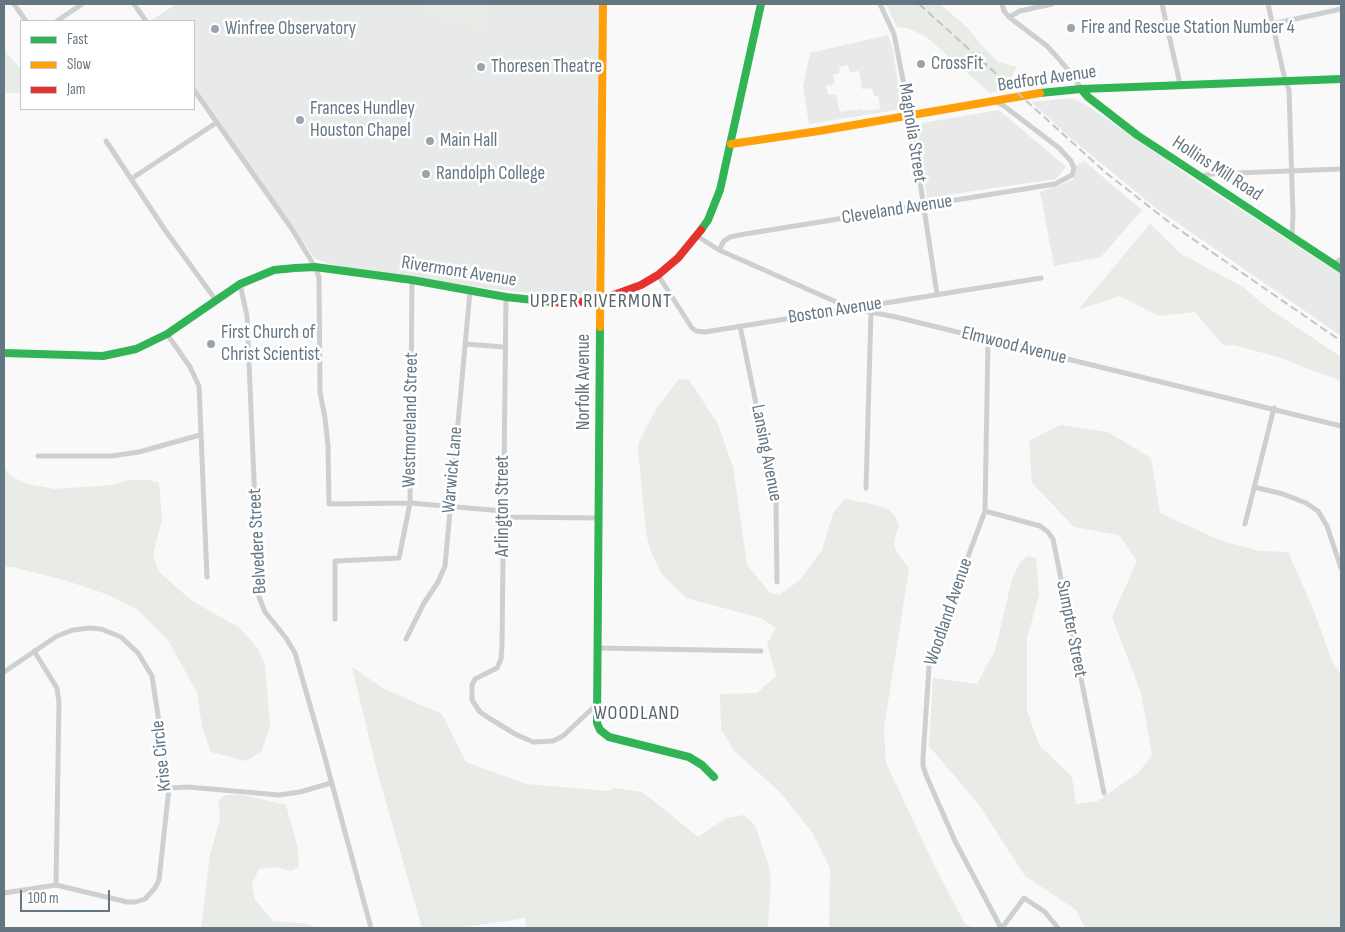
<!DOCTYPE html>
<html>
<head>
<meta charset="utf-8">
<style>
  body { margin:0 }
  #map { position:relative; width:1345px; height:932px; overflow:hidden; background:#f9f9f9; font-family:"Sofia Sans Condensed",sans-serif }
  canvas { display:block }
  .frame { position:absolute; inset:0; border:5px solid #657683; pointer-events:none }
  .legend { position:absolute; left:20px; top:20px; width:175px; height:90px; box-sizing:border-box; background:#fff; border:1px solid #c1c8cd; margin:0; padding:6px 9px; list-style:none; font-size:15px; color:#657683 }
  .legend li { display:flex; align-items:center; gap:10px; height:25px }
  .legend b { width:25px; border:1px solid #c1c8cd }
  .scale { position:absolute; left:20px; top:890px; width:90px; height:22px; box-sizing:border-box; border:2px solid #657683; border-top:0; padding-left:6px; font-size:15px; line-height:18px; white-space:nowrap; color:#657683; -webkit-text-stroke:4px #fff; paint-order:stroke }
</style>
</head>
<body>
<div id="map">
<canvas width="1345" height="932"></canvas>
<div class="frame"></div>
<ul class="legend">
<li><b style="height:6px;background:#30b455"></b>Fast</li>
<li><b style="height:6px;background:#ff9f0a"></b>Slow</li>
<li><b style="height:6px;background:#e5322d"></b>Jam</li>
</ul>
<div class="scale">100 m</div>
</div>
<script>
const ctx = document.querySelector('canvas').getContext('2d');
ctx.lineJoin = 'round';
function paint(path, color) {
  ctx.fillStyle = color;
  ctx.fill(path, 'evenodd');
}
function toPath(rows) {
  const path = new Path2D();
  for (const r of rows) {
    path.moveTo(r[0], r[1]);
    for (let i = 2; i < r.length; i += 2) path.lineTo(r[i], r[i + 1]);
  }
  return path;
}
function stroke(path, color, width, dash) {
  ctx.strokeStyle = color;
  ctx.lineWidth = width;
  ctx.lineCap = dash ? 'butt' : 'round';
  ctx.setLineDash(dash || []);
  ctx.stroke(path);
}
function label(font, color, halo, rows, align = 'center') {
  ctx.font = font + ' "Sofia Sans Condensed",sans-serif';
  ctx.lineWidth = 5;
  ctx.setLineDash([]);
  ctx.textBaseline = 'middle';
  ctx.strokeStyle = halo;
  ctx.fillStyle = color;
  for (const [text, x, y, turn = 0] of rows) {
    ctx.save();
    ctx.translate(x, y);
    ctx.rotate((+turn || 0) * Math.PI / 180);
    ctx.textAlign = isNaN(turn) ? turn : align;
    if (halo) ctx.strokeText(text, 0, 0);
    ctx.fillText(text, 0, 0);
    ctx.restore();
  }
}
paint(toPath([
  [176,4,600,4,595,294,571,297,546,295,364,274,315,259,194,88,194,21,150,21],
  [888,35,893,50,902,109,809,124,803,86,810,53],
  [848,65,850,72,859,71,862,89,872,88,874,96,878,96,880,109,863,111,862,109,840,112,836,94,828,95,826,86,835,84,833,75,840,73,839,67],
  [1073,98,1085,104,1205,187,1341,274,1341,336,1153,206,1073,140,1031,102],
  [999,110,1066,167,1056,179,927,198,916,124],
  [1084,161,1142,210,1101,257,1054,266,1040,192,1073,180,1077,165]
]), '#e8e9e9');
paint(toPath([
  [425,4,492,4,485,29,423,13],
  [886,4,940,4,968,28,983,47,998,62,1017,67,1003,91,990,93,925,36,907,28,897,27],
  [4,50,21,69,21,92,19,93,4,93],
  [1150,224,1181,254,1243,287,1265,306,1341,357,1341,381,1278,357,1234,345,1224,346,1195,312,1159,316,1120,296,1078,310],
  [679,379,689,380,718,424,733,467,747,565,770,593,779,595,800,580,822,550,833,513,845,499,881,506,889,510,895,516,899,525,894,541,895,549,909,569,884,728,886,763,935,867,965,924,974,928,829,928,830,868,812,832,779,791,734,751,721,729,720,694,757,693,776,676,767,644,776,628,761,618,686,598,661,573,650,549,646,532,638,450,639,442,656,409],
  [1060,425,1108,432,1151,458,1160,513,1222,541,1260,551,1288,552,1312,606,1332,661,1341,675,1341,928,1085,928,1076,910,1025,876,979,805,929,746,933,678,977,684,995,651,1012,579,1020,562,1028,556,1036,558,1039,595,1027,638,1027,710,1039,745,1072,777,1076,804,1098,801,1139,772,1152,755,1141,693,1112,617,1137,561,1119,535,1074,527,1032,483,1029,441],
  [4,468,11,476,27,484,55,489,112,485,130,480,149,480,159,483,162,520,153,555,159,572,192,601,240,628,258,649,265,665,270,727,261,752,246,761,211,752,202,727,197,692,167,639,138,610,106,594,64,580,12,567,4,567],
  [352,667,384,689,442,714,466,762,526,784,608,791,614,788,641,792,649,797,698,837,726,818,744,815,751,821,756,828,768,863,771,880,768,928,526,928,525,918,459,928,422,928,376,767],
  [225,795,243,795,286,805,298,848,299,866,292,871,275,867,259,869,252,884,255,900,273,921,309,924,316,928,201,928,210,855,220,819,218,801]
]), '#e8ebe6');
stroke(toPath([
  [14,4,26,21],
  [134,4,146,21],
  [880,4,894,34,896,44,910,116,937,294],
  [1002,4,1004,11,1009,17,1047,46,1058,58,1074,77,1081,89],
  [1162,4,1180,84],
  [1268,4,1285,80,1289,90,1293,215,1292,237],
  [1009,17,1020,11,1052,4],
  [57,21,82,4],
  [1272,24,1341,9],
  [194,90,292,229,315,267,319,277,320,392,325,418,328,446,329,504,410,503,503,511],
  [106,141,165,230,215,299],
  [1200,177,1210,174,1341,169],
  [131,179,216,123],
  [697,236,719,250,850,308,896,317,1341,426],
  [719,250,724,241,730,237,739,235,1055,184,1072,175,1074,168,1071,161,1059,148,1004,106,996,102],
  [1333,264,1341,259],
  [658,275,692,328,696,331,705,332,1041,278],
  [240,284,247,316,259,597,265,612,286,638,295,653,322,747,371,928],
  [506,297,502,646,501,659,497,668,475,679,472,685,472,700,480,712,489,718,515,734,533,742,553,741,563,736,596,705],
  [740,326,776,501,777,582],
  [167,334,190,367,199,386,207,577],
  [988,340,985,511,932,653,929,666,923,758,923,766,926,775,955,841,1001,928],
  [465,344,504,347],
  [38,456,111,456,139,452,200,435],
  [1254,487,1283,494,1306,503,1318,511,1327,526,1341,568],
  [866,488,871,312],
  [985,511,1040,526,1048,532,1053,539,1104,793],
  [503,517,599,518],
  [1245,524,1274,408],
  [335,619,335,561,399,558,410,503,412,280],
  [406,639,424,603,438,582,445,566,470,291],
  [597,648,761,651],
  [34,651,57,688,59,703,56,885],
  [4,672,57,636,73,630,89,628,101,629,121,637,138,653,152,676,169,788,159,880,155,888,145,899,136,902,127,902,56,885,4,893],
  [169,788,188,787,279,795,300,792,331,783],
  [1002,928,1024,898,1045,912,1058,928]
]), '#cecfd0', 5);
stroke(toPath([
  [1081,89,1088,97,1137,135,1341,269],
  [1040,93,1081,89,1341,79],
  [701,230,708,220,720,190,761,4],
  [600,327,597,723,600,730,609,737,689,757,702,765,714,777],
  [4,353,103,356,136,349,167,334,240,284,274,270,295,268,315,267,412,280,506,297,552,302]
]), '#30b455', 8);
stroke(toPath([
  [731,144,819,131,1040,93],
  [600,327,603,4]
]), '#ff9f0a', 8);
stroke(toPath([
  [552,302,567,303,600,300,641,285,658,275,678,258,701,230]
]), '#e5322d', 8);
stroke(toPath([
  [919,4,1105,172,1174,226,1341,341]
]), '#c3c5c6', 2, [8, 4]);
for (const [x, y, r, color] of [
  [1071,28,5,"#99a4ac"],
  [215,29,5,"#99a4ac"],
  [921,64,5,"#99a4ac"],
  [481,67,5,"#99a4ac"],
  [300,120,5,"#99a4ac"],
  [430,141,5,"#99a4ac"],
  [426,174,5,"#99a4ac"],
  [211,344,5,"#99a4ac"]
]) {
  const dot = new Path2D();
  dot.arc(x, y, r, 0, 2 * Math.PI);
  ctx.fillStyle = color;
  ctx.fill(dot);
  stroke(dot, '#fff', 2);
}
label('19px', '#657683', '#fff', [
  ["Fire and Rescue Station Number 4",1081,28],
  ["Winfree Observatory",225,29],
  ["CrossFit",931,64],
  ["Thoresen Theatre",491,67],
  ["Frances Hundley",310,109],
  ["Houston Chapel",310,131],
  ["Main Hall",440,141],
  ["Randolph College",436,174],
  ["First Church of",221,333],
  ["Christ Scientist",221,355]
], 'left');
label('19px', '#657683', '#fff', [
  ["Bedford Avenue",1047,79,-8],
  ["Magnolia Street",912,133,81],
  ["Hollins Mill Road",1217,169,33],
  ["Cleveland Avenue",897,210,-9],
  ["Rivermont Avenue",459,272,9],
  ["Boston Avenue",835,311,-9],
  ["Elmwood Avenue",1014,346,14],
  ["Norfolk Avenue",584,382,-90],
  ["Westmoreland Street",411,420,-89],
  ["Lansing Avenue",766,453,79],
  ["Warwick Lane",453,470,-85],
  ["Arlington Street",503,506,-90],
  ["Belvedere Street",258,541,-93],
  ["Woodland Avenue",949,612,-71],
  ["Sumpter Street",1071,629,79],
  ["Krise Circle",162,756,-96]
]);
ctx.letterSpacing = '1px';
label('20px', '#57646e', '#fff', [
  ["UPPER RIVERMONT",601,302],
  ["WOODLAND",637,714]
]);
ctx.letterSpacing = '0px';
</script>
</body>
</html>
